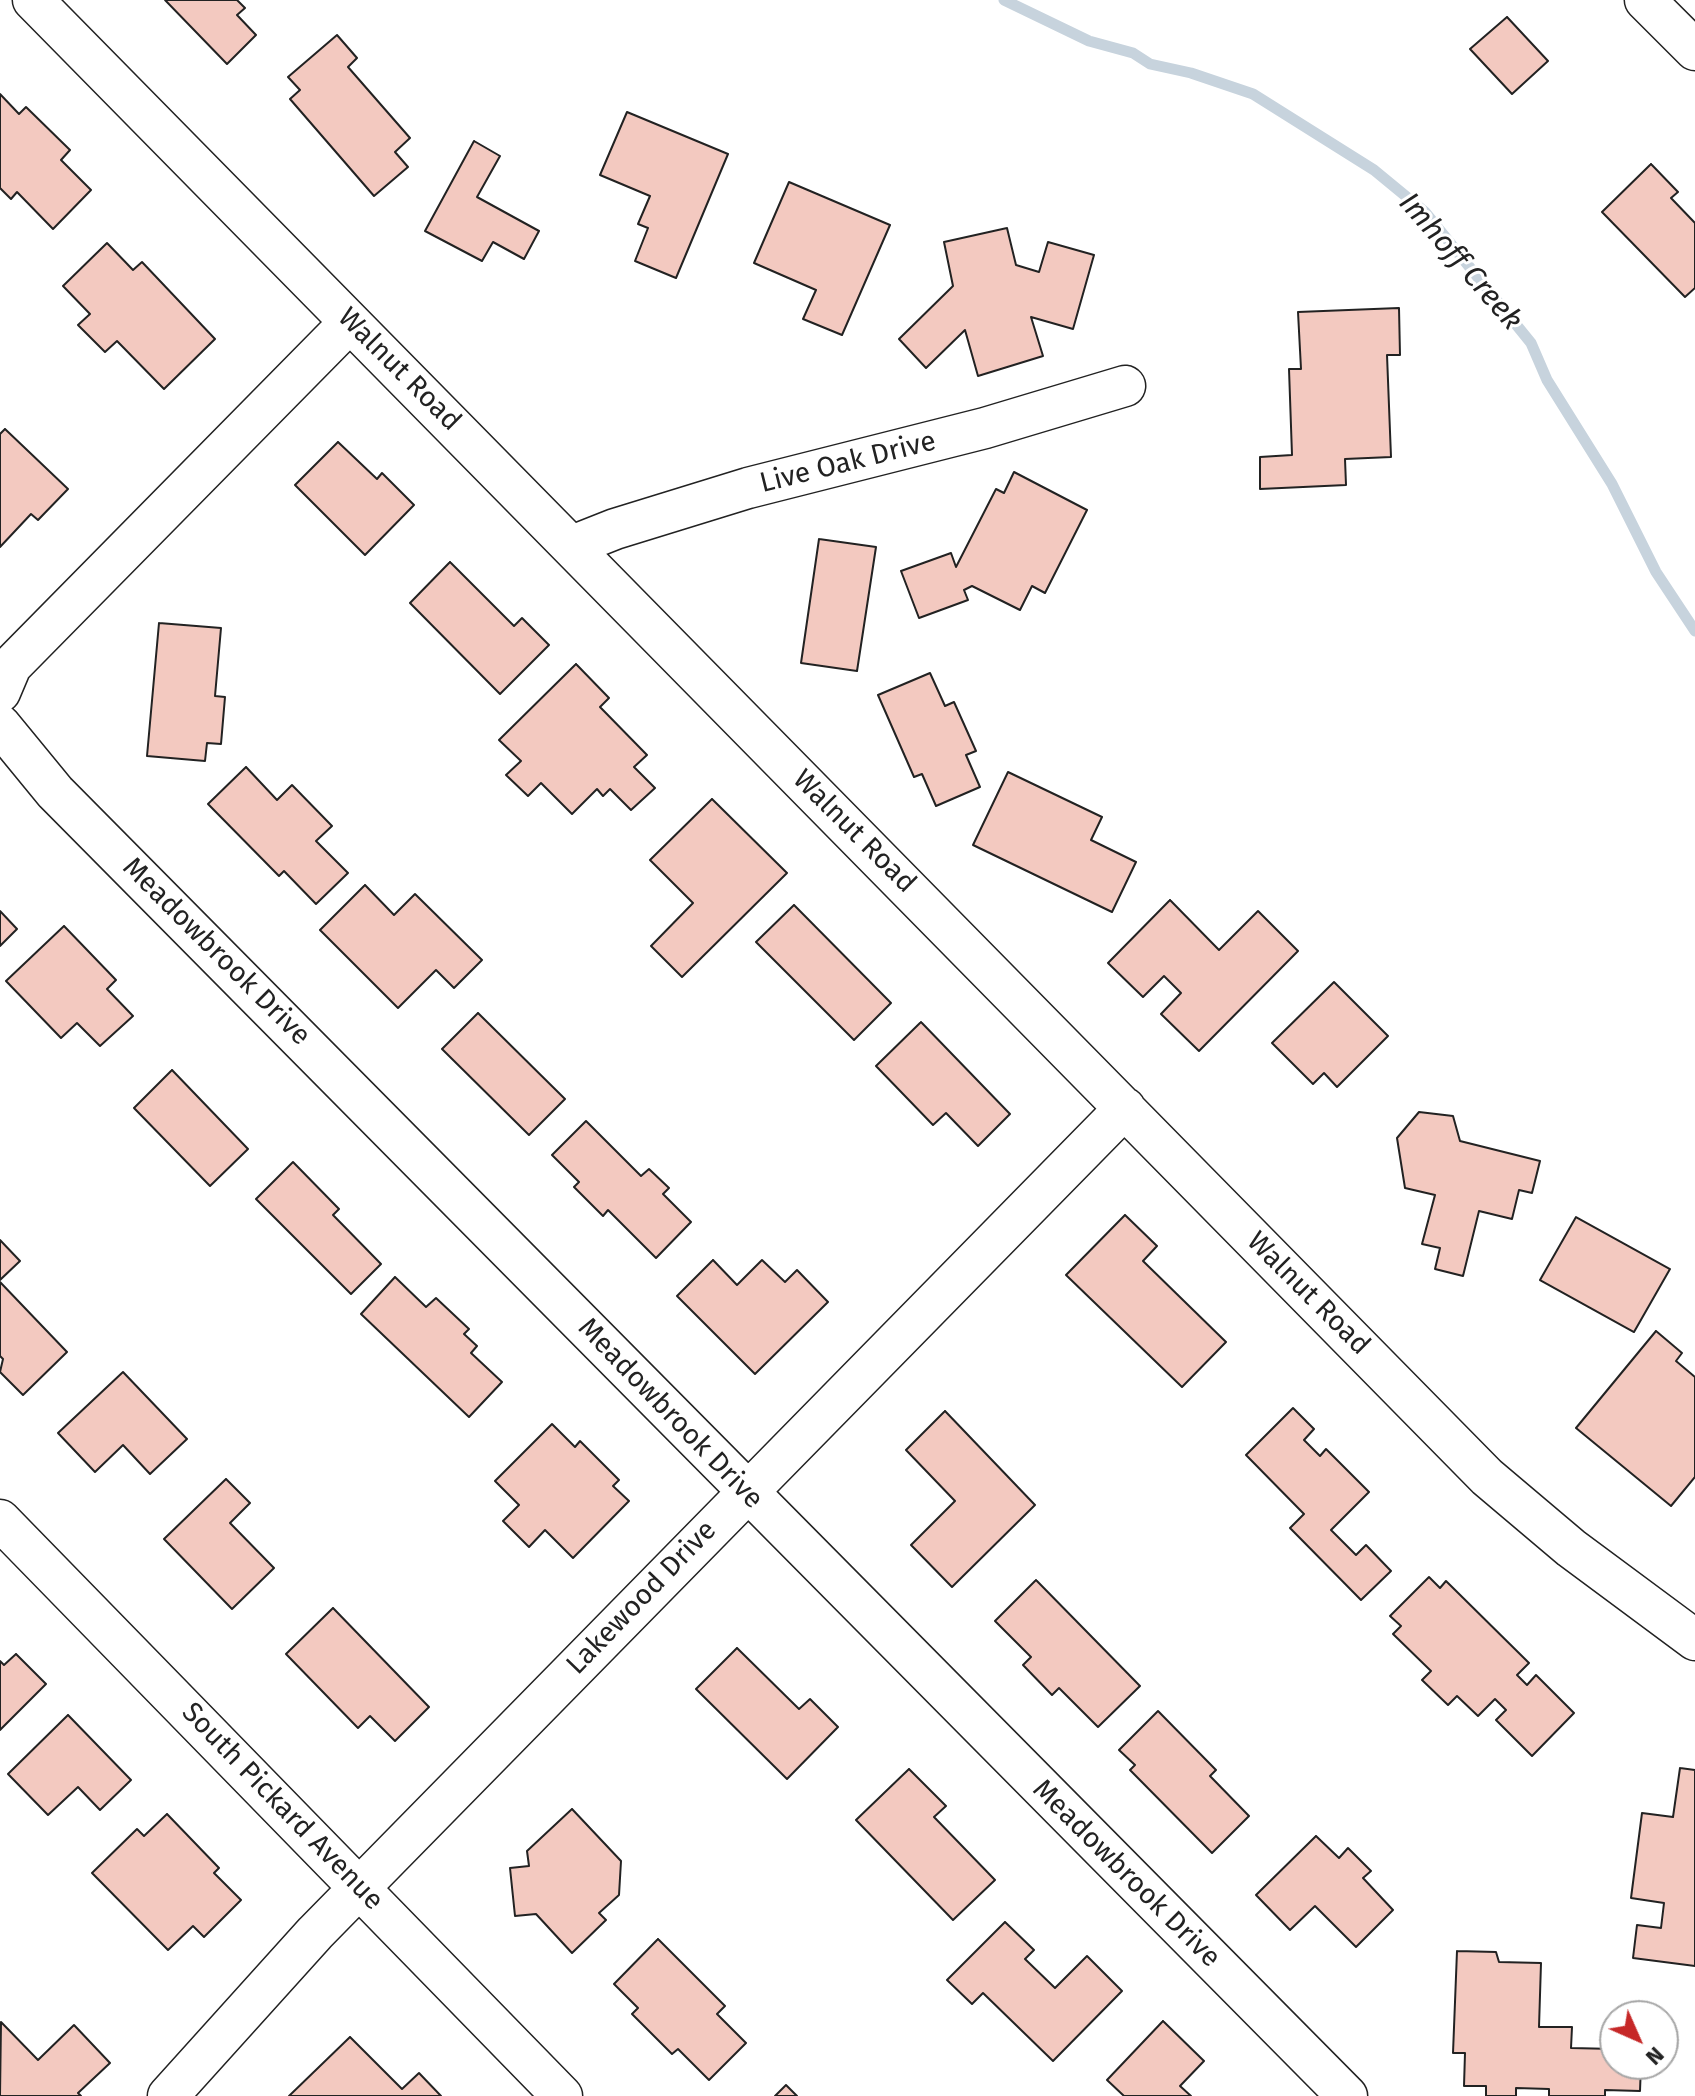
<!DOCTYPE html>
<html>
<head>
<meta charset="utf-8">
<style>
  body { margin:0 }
  #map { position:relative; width:1695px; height:2096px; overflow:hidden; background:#fff; font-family:"Fira Sans",sans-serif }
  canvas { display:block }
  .north { position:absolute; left:1599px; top:2000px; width:80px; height:80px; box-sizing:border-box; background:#fff; border:2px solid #a7a7a7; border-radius:50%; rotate:135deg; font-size:22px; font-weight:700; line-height:32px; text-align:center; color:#222 }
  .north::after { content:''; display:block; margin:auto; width:28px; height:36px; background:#c62828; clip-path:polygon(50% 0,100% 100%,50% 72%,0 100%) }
</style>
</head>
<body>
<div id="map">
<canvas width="1695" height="2096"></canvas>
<div class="north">N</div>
</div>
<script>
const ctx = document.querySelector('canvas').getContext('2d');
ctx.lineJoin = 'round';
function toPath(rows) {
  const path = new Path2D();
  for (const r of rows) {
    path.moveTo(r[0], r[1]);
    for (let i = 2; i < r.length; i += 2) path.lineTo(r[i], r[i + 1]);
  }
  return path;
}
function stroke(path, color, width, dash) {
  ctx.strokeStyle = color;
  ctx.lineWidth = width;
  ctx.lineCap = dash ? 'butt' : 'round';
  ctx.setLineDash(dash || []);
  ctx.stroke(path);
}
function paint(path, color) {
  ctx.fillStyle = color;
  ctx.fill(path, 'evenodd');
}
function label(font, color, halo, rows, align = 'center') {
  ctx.font = font + ' "Fira Sans",sans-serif';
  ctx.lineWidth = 6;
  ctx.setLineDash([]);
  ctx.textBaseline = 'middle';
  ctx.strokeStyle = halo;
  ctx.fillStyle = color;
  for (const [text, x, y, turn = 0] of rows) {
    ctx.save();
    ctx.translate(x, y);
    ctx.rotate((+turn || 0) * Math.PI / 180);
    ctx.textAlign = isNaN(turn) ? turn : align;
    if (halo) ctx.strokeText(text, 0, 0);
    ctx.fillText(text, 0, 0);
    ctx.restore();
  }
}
stroke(toPath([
  [1004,0,1089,41,1133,53,1150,64,1191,73,1253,94,1374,170,1425,212,1531,343,1547,380,1612,484,1656,572,1695,631]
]), '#c7d3dd', 11);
const building = toPath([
  [165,0,237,0,245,8,237,15,256,35,227,64,165,0],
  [1507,17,1548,61,1512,94,1470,49,1507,17],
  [337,35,357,58,348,67,410,138,395,152,408,167,374,196,290,99,300,90,288,77,337,35],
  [0,94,19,114,26,107,70,150,61,160,91,190,53,229,17,192,11,199,0,188,0,94],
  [627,112,728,154,676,278,635,261,648,228,638,224,650,196,600,175,627,112],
  [474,141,500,156,477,197,539,231,524,259,493,242,482,261,425,231,474,141],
  [1651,164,1678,192,1671,198,1695,223,1695,288,1685,297,1602,212,1651,164],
  [789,182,890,225,842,335,803,319,816,290,754,263,789,182],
  [1007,228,1016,265,1039,272,1048,242,1094,255,1073,329,1031,317,1043,356,978,376,965,330,926,368,899,339,953,286,944,242,1007,228],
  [107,243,133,270,142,262,215,339,164,389,117,341,105,352,78,325,90,314,63,286,107,243],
  [1399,308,1400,355,1387,355,1391,457,1345,459,1346,485,1260,489,1260,457,1292,455,1289,369,1301,369,1298,312,1399,308],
  [5,429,68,489,38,520,31,514,0,547,0,434,5,429],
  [338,442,377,479,382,473,414,505,365,555,295,485,338,442],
  [1014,472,1087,510,1045,593,1032,586,1020,610,972,586,964,590,968,600,919,618,901,571,951,553,956,567,996,489,1004,493,1014,472],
  [819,539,876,547,857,671,801,663,819,539],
  [450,562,514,626,522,618,549,645,500,694,410,603,450,562],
  [159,623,221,628,215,696,225,697,221,744,207,743,205,761,147,756,159,623],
  [576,664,609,698,600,707,647,755,634,767,655,788,631,810,610,789,603,796,597,789,572,814,541,783,528,796,506,775,521,761,499,740,576,664],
  [930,673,945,706,954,702,976,751,966,755,980,787,936,806,922,774,914,777,878,695,930,673],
  [246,767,277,800,292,785,332,826,316,841,348,873,316,904,284,871,279,876,208,804,246,767],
  [1008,772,1102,817,1091,840,1136,862,1112,912,973,845,1008,772],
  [712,799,787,873,682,977,651,946,693,903,650,860,712,799],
  [365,885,394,915,415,894,482,960,454,988,436,970,398,1008,320,930,365,885],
  [1170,900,1219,950,1258,911,1298,951,1199,1051,1161,1014,1181,993,1164,976,1143,997,1108,963,1170,900],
  [794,905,891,1003,854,1040,756,942,794,905],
  [0,911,17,929,0,946,0,911],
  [64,926,116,980,107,989,133,1016,100,1046,77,1023,61,1038,6,981,64,926],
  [1334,982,1388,1036,1337,1087,1324,1073,1313,1084,1272,1043,1334,982],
  [478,1013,565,1099,529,1135,442,1049,478,1013],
  [921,1022,1010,1114,978,1146,946,1113,933,1125,876,1066,921,1022],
  [172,1070,248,1149,210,1186,134,1108,172,1070],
  [1419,1112,1453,1116,1460,1141,1540,1161,1532,1193,1519,1190,1512,1219,1479,1211,1463,1276,1435,1269,1440,1248,1422,1244,1435,1195,1405,1188,1397,1138,1419,1112],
  [586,1121,641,1176,649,1169,669,1188,663,1194,691,1222,656,1258,608,1210,603,1216,574,1187,579,1182,552,1155,586,1121],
  [293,1162,339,1209,333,1215,381,1264,351,1294,256,1199,293,1162],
  [1125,1215,1157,1246,1143,1261,1226,1342,1182,1387,1066,1275,1125,1215],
  [1576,1217,1670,1269,1634,1332,1540,1280,1576,1217],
  [0,1240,20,1261,0,1280,0,1240],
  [713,1260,737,1285,762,1260,785,1282,797,1270,828,1302,755,1374,677,1296,713,1260],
  [395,1277,426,1307,436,1298,469,1329,464,1334,477,1346,471,1353,502,1382,469,1417,361,1314,395,1277],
  [0,1282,67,1352,23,1395,0,1372,3,1359,0,1356,0,1282],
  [1656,1331,1682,1353,1676,1361,1695,1377,1695,1477,1671,1506,1576,1428,1656,1331],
  [123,1372,187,1439,150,1474,123,1445,95,1472,58,1433,123,1372],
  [1293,1408,1314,1429,1304,1440,1320,1456,1326,1449,1369,1492,1331,1530,1356,1555,1366,1545,1391,1571,1361,1600,1290,1528,1304,1514,1246,1455,1293,1408],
  [945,1411,1035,1505,952,1587,911,1545,955,1501,906,1450,945,1411],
  [552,1424,575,1447,580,1441,619,1480,613,1486,629,1501,573,1558,545,1530,529,1547,503,1521,519,1505,495,1481,552,1424],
  [226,1479,250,1503,230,1523,274,1568,232,1609,164,1539,226,1479],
  [1429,1577,1440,1588,1446,1581,1529,1663,1517,1675,1527,1685,1536,1675,1574,1713,1532,1756,1496,1720,1506,1710,1495,1699,1478,1716,1457,1696,1448,1705,1422,1680,1431,1671,1393,1634,1401,1626,1390,1616,1429,1577],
  [1036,1580,1140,1686,1098,1727,1059,1688,1052,1695,1023,1665,1031,1657,995,1621,1036,1580],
  [333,1608,429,1707,395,1741,370,1716,358,1728,286,1654,333,1608],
  [737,1648,799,1709,810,1699,838,1727,787,1779,696,1689,737,1648],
  [16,1654,46,1684,0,1730,0,1661,4,1665,16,1654],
  [1158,1711,1216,1770,1210,1776,1249,1816,1212,1853,1130,1770,1135,1765,1119,1750,1158,1711],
  [68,1715,131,1780,100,1810,78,1787,48,1815,8,1774,68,1715],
  [1680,1768,1695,1770,1695,1966,1633,1958,1637,1925,1661,1928,1664,1903,1631,1898,1642,1813,1673,1817,1680,1768],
  [909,1769,946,1806,934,1817,995,1880,953,1920,856,1820,909,1769],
  [572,1809,621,1861,619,1895,599,1913,606,1920,572,1953,536,1914,515,1916,510,1868,529,1866,527,1851,572,1809],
  [167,1814,219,1868,214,1873,241,1900,204,1937,193,1926,168,1950,92,1873,137,1829,144,1836,167,1814],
  [1316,1836,1339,1858,1348,1848,1371,1871,1363,1878,1393,1910,1356,1947,1315,1906,1290,1930,1256,1895,1316,1836],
  [1005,1922,1034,1950,1025,1959,1055,1988,1087,1956,1122,1991,1053,2061,983,1993,972,2004,947,1980,1005,1922],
  [658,1939,725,2006,717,2014,746,2043,709,2080,678,2049,672,2054,632,2014,638,2008,614,1984,658,1939],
  [1457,1951,1496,1952,1499,1962,1541,1963,1539,2027,1572,2027,1571,2048,1615,2049,1615,2064,1641,2064,1640,2091,1605,2090,1605,2096,1549,2096,1549,2089,1516,2088,1516,2096,1486,2096,1486,2086,1464,2086,1465,2053,1453,2053,1457,1951],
  [1163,2021,1204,2061,1180,2086,1191,2096,1124,2096,1107,2080,1163,2021],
  [1,2022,38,2060,74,2025,110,2063,78,2093,81,2096,0,2096,1,2022],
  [350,2037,402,2089,419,2073,441,2096,289,2096,350,2037],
  [786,2085,797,2096,775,2096,786,2085]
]);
paint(building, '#f3c9c0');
stroke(building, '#222', 2);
const minor = toPath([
  [33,0,1487,1477,1571,1548,1695,1640],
  [1645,0,1695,50],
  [572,546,615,529,748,488,985,428,1125,386],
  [0,692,11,666,350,322],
  [0,725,55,792,1347,2096],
  [0,1520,562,2096],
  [168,2096,315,1933,1125,1108]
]);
stroke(minor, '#222', 43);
stroke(minor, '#fff', 40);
label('28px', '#222', '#fff', [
  ["Walnut Road",399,370,45],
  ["Live Oak Drive",848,463,-14],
  ["Walnut Road",854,832,45],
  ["Meadowbrook Drive",216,952,45],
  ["Walnut Road",1308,1294,45],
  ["Meadowbrook Drive",670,1414,46],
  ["Lakewood Drive",642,1598,-46],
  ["South Pickard Avenue",282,1807,46],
  ["Meadowbrook Drive",1126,1874,45]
]);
label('italic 30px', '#222', '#fff', [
  ["Imhoff Creek",1460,262,49]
]);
</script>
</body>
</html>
